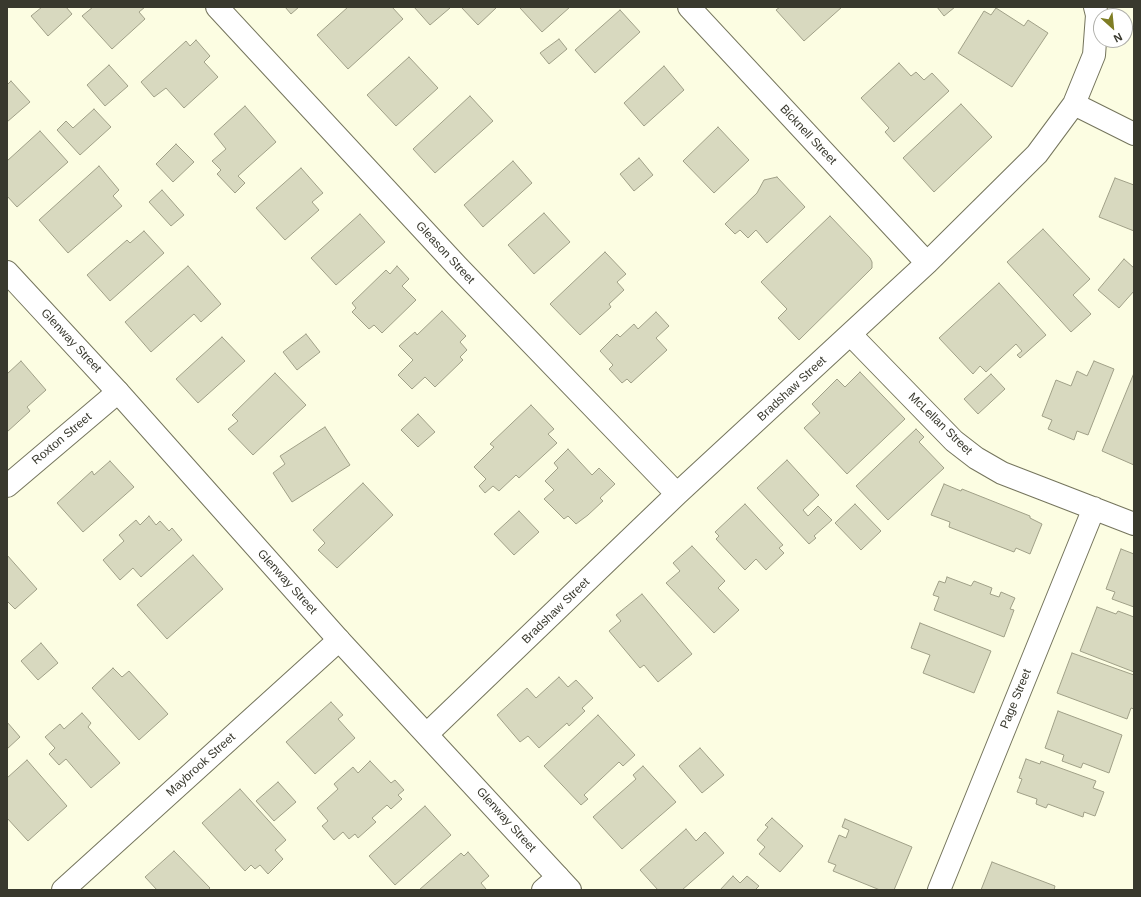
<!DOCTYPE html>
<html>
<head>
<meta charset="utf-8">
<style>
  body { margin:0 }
  #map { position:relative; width:1141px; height:897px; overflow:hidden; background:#fcfde2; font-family:Helvetica,sans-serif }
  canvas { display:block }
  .frame { position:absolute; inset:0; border:8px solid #39392e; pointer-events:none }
  .north { position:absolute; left:1093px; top:8px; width:40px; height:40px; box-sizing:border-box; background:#fff; border:1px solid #b0b0ab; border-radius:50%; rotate:153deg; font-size:11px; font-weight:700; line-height:16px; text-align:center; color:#39392e }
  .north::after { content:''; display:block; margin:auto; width:14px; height:18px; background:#7f7d24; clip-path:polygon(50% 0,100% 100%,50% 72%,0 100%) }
</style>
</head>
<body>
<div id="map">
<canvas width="1141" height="897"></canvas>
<div class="frame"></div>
<div class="north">N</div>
</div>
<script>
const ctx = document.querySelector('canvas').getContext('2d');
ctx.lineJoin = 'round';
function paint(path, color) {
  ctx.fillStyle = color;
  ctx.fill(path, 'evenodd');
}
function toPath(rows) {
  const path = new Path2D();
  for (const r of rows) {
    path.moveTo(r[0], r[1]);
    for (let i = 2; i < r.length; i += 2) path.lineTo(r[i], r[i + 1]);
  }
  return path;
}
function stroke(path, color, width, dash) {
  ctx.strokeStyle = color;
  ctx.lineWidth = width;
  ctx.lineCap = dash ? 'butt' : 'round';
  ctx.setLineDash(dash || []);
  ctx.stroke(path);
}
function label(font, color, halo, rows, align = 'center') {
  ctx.font = font + ' Helvetica,sans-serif';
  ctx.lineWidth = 3;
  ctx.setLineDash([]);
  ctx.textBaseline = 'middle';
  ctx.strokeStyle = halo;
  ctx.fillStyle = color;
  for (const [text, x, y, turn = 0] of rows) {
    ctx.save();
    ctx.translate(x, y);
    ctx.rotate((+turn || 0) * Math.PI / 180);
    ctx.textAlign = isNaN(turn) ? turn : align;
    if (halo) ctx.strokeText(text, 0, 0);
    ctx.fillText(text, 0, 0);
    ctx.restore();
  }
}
const building = toPath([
  [42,7,66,7,72,14,48,36,31,16,42,7],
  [93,7,145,7,139,12,145,19,112,49,82,16,93,7],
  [285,7,299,7,291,14,285,7],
  [348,7,392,7,403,19,348,69,317,35,348,7],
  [414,7,450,7,450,8,430,25,414,7],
  [461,7,495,7,496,8,478,25,461,7],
  [522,7,570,7,542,32,520,8,522,7],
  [780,7,842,7,804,41,776,10,780,7],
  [937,7,955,7,944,16,937,7],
  [996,8,1024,26,1028,20,1048,33,1012,87,958,53,984,11,991,15,996,8],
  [620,10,640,32,595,73,575,50,620,10],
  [559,39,567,49,549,64,540,53,559,39],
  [196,40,210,56,204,62,218,77,184,108,166,88,154,97,141,82,186,41,190,46,196,40],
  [409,57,438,88,396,126,367,95,409,57],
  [899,63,911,76,916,72,924,80,932,73,949,91,894,142,885,132,889,128,861,98,899,63],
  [109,65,128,86,105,106,87,85,109,65],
  [664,66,684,90,644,126,624,103,664,66],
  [11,81,30,102,7,122,7,85,11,81],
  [470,96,493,121,435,173,413,149,470,96],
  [961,104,992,137,934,192,903,158,961,104],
  [245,106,276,142,238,176,245,183,235,193,217,174,221,170,212,161,226,149,214,134,245,106],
  [94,109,111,127,80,155,57,130,66,121,73,128,94,109],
  [718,127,749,160,714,193,683,161,718,127],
  [40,131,68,162,17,207,7,196,7,161,40,131],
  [176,144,194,162,173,182,156,164,176,144],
  [639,158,653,175,634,191,620,174,639,158],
  [513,161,532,183,483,227,464,205,513,161],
  [99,166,119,190,113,196,122,206,68,253,39,220,99,166],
  [301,168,323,193,312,202,319,210,285,240,256,208,301,168],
  [777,177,805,207,767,243,756,230,748,238,740,230,735,234,725,224,757,193,764,180,777,177],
  [1115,178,1134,185,1134,231,1099,217,1115,178],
  [162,190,184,215,171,226,149,202,162,190],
  [544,213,570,242,534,274,508,245,544,213],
  [360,214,385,242,336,285,311,258,360,214],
  [830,216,870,258,872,262,872,268,799,340,778,318,787,309,761,282,830,216],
  [1043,229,1090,279,1073,295,1091,314,1071,332,1007,262,1043,229],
  [144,231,164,253,110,301,87,275,127,240,130,243,144,231],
  [605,252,626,274,617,282,624,290,609,304,611,307,580,335,550,304,605,252],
  [1124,259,1134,268,1134,291,1119,308,1098,290,1124,259],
  [188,266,221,304,201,322,194,314,151,352,125,322,188,266],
  [397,266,409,279,402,286,416,300,382,333,374,325,369,329,352,312,356,308,352,303,386,270,390,274,397,266],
  [999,283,1046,335,1020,358,1017,355,1022,351,1016,344,986,372,980,366,973,374,939,338,999,283],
  [442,311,466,336,460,342,467,350,460,357,463,360,435,387,425,377,412,389,398,375,413,360,399,346,415,332,417,335,442,311],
  [656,312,669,326,656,338,667,350,631,383,627,379,622,383,609,369,613,365,600,351,617,334,620,337,634,324,638,329,656,312],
  [306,334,320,352,297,370,283,352,306,334],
  [222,337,245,361,198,403,176,379,222,337],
  [21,361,46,390,27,407,30,411,7,432,7,374,21,361],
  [1094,361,1114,369,1088,435,1077,431,1074,440,1048,429,1052,420,1042,416,1056,380,1071,386,1077,371,1087,376,1094,361],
  [860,372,905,419,847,474,804,428,820,413,812,404,837,379,845,387,860,372],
  [275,373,306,405,253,455,228,429,238,421,232,415,275,373],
  [1134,373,1134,465,1102,451,1134,373],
  [991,374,1005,389,978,414,964,399,991,374],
  [531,405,554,429,548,434,557,443,519,478,516,475,499,491,493,486,485,493,479,486,486,479,474,467,494,447,490,444,531,405],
  [418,414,435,432,418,447,401,430,418,414],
  [325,427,350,465,292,502,273,473,285,464,280,456,325,427],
  [916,429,924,437,919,442,944,468,888,520,856,486,916,429],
  [568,449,592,475,599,468,615,484,600,498,603,501,588,515,576,524,568,516,564,519,544,499,554,490,545,481,558,468,554,463,568,449],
  [787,460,819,495,803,510,808,516,818,506,832,520,814,536,816,538,809,544,757,488,787,460],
  [110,461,134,487,83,532,57,503,92,471,94,475,110,461],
  [363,483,393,515,337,568,318,550,325,543,313,530,363,483],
  [944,484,961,491,962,489,1030,516,1030,518,1042,524,1030,554,1016,548,1014,552,949,527,950,522,931,515,944,484],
  [745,504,783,545,779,548,784,553,766,570,756,559,745,570,716,539,719,536,715,532,745,504],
  [855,504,881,531,861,550,835,523,855,504],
  [519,511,539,532,514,555,494,534,519,511],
  [149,516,156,525,160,521,169,531,172,528,182,540,141,577,133,568,120,580,103,560,124,541,119,535,136,520,140,525,149,516],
  [692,546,725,581,718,588,739,610,714,633,666,583,680,571,673,563,692,546],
  [1121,549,1134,554,1134,607,1112,599,1115,592,1106,589,1121,549],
  [7,555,37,589,15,609,8,602,7,603,7,555],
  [193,555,223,589,167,639,137,605,193,555],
  [947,577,971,586,974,581,992,588,990,594,999,597,1001,592,1015,598,1010,609,1014,610,1004,637,934,610,939,597,933,595,939,581,945,583,947,577],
  [642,594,692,654,658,682,644,665,640,668,609,631,621,621,616,615,642,594],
  [1097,607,1116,614,1118,611,1134,617,1134,672,1080,651,1097,607],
  [920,623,991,651,974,693,923,673,930,655,911,648,920,623],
  [41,643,58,663,38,680,21,661,41,643],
  [1072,653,1134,675,1134,709,1131,708,1127,719,1057,693,1072,653],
  [113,668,122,677,129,671,168,714,139,740,92,688,113,668],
  [559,677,568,687,576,680,593,698,582,708,585,711,569,726,567,723,539,748,528,736,520,742,497,715,527,688,536,698,559,677],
  [331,702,343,715,338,719,355,738,315,774,286,742,331,702],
  [1058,711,1122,735,1109,773,1083,763,1081,768,1062,761,1064,755,1045,748,1058,711],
  [82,713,91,723,88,727,120,763,91,788,66,759,59,765,49,754,55,748,45,737,60,724,64,729,82,713],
  [598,715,635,755,623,766,619,762,584,795,588,799,581,805,544,766,598,715],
  [7,722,20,737,7,749,7,722],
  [700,748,724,775,702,793,679,766,700,748],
  [1026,759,1040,764,1041,761,1096,781,1093,788,1104,792,1095,816,1084,812,1083,817,1048,804,1046,808,1036,804,1037,799,1017,792,1022,779,1019,778,1026,759],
  [27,760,67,806,28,841,7,818,7,778,27,760],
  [370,761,391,783,395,780,404,790,398,795,402,799,391,809,387,805,372,818,376,822,358,838,355,834,349,839,343,832,334,840,322,826,328,821,317,808,338,789,334,784,353,767,358,773,370,761],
  [643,766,676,802,622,849,593,817,636,779,633,775,643,766],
  [278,782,296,802,274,821,256,801,278,782],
  [240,789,286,840,275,850,283,859,268,874,260,865,255,869,251,865,245,871,202,823,240,789],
  [425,806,451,835,395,885,369,856,425,806],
  [772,818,803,846,780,872,759,854,765,847,757,840,768,827,765,825,772,818],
  [845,819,912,847,894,890,880,890,833,871,836,865,828,862,839,835,846,838,849,830,842,827,845,819],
  [686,829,696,841,705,832,724,853,682,890,658,890,640,870,686,829],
  [174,851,210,888,208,890,157,890,145,877,174,851],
  [468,852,489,876,481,883,486,889,484,890,419,890,461,853,464,856,468,852],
  [992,862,1055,886,1054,890,981,890,992,862],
  [733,876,740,883,747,876,759,886,755,890,720,890,733,876]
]);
paint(building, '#d8d9bf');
stroke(building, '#a0a087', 1);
const minor = toPath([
  [217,7,457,266,677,494],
  [689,7,927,263],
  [1074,104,1134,134],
  [851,335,954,441,976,458,1002,473,1134,524],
  [7,486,118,392],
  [427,734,677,494,927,263,1037,154,1074,104,1094,55,1097,15,1095,7],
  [63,890,339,640],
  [543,890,558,877],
  [939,890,1094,508]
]);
const tertiary = toPath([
  [7,272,118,392,339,640,570,890]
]);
stroke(minor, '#75755d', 24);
stroke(tertiary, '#75755d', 24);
stroke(minor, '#fff', 22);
stroke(tertiary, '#fff', 22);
label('12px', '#39392e', '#fff', [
  ["Bicknell Street",808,135,47],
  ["Gleason Street",445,253,47],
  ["Glenway Street",71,341,47],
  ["Bradshaw Street",792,389,-43],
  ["McLellan Street",940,424,44],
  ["Roxton Street",62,439,-40],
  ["Glenway Street",287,582,48],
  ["Bradshaw Street",556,611,-44],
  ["Page Street",1016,699,-68],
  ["Maybrook Street",201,765,-42],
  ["Glenway Street",506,820,48]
]);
</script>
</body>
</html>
